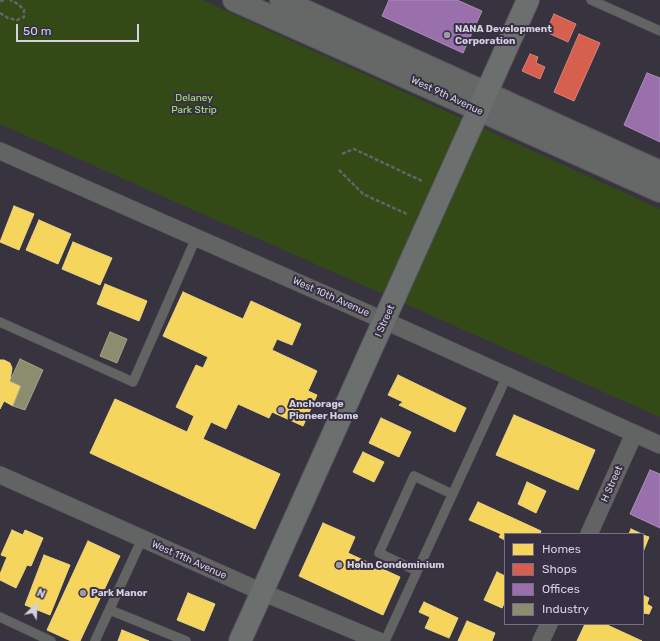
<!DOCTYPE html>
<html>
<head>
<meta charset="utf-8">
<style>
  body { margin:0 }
  #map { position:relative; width:660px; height:641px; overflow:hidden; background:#38343f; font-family:Rubik,sans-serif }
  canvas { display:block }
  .legend { position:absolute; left:504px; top:533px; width:140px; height:92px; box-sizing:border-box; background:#372f44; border:1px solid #766f81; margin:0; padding:5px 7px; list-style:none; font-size:12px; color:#d4d0dd }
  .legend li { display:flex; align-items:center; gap:8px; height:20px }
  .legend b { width:20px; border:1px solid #766f81 }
  .north { position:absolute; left:16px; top:585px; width:40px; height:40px; -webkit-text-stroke:3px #372f44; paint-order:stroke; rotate:24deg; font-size:11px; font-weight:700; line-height:16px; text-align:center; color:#d4d0dd }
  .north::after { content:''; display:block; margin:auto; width:14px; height:18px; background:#d4d0dd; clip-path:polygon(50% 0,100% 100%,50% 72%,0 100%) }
  .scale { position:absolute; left:16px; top:24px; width:123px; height:18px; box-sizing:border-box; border:2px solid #d4d0dd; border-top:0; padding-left:5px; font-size:12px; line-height:14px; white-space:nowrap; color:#d4d0dd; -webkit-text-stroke:3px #372f44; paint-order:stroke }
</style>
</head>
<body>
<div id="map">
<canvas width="660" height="641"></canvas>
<ul class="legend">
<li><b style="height:11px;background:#f6d55c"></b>Homes</li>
<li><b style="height:11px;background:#d6604d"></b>Shops</li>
<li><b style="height:11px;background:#9970ab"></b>Offices</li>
<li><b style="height:11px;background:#8c8c6e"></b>Industry</li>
</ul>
<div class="north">N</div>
<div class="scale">50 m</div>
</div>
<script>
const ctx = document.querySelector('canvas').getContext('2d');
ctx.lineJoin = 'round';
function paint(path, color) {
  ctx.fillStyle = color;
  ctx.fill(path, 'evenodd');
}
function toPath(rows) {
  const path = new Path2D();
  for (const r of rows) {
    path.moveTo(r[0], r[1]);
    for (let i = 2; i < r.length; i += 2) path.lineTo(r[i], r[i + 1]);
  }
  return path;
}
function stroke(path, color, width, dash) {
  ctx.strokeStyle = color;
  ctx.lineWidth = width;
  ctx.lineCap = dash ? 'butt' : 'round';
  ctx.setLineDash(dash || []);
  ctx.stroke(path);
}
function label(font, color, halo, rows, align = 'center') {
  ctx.font = font + ' Rubik,sans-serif';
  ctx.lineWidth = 4;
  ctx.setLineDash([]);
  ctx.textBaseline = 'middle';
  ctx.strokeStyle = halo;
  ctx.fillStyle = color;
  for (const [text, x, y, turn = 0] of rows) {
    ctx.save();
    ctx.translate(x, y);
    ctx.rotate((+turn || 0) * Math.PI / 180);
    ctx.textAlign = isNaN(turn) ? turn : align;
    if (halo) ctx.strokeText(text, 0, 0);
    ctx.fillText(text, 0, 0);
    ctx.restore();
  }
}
paint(toPath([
  [0,0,202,0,660,209,660,417,0,124]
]), '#334a17');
const homes = toPath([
  [14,206,34,214,19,250,0,242,14,206],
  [39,220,71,234,58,264,26,250,39,220],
  [73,242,112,258,100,285,62,269,73,242],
  [105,284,147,301,139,321,97,304,105,284],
  [183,292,243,319,251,301,301,324,292,345,277,339,272,350,317,371,308,391,317,395,303,426,272,412,269,418,238,404,226,429,211,422,203,439,280,474,255,529,90,453,115,399,187,432,194,416,176,407,196,365,203,368,208,357,163,336,183,292],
  [0,360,4,360,10,363,12,368,10,381,21,386,13,406,4,401,0,409,0,360],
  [398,375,466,408,455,432,399,405,403,402,388,395,398,375],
  [514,415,595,450,578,490,496,455,514,415],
  [381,418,411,432,399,457,369,443,381,418],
  [363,452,384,462,374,482,353,472,363,452],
  [527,482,546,491,536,513,518,504,527,482],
  [478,502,541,531,540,534,505,534,505,540,499,537,501,534,469,520,478,502],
  [323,523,355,537,348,553,400,577,383,615,299,576,323,523],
  [631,529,642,534,629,534,631,529],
  [12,530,23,535,25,530,43,538,31,566,27,565,16,588,0,580,0,574,7,557,1,555,12,530],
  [643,535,649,537,643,552,643,535],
  [88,541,120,556,80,641,71,641,47,630,88,541],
  [44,555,70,565,50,615,25,605,44,555],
  [497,572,505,576,505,601,502,608,484,600,497,572],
  [188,593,215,604,204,631,177,620,188,593],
  [643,595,649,598,647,604,652,607,649,614,643,613,643,595],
  [424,602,458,618,449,638,425,628,430,617,419,612,424,602],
  [467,621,495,633,492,641,458,641,467,621],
  [585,624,605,624,642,641,577,641,585,624],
  [122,630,149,641,118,641,122,630]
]);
paint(homes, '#f6d55c');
stroke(homes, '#ecd483', 1);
const shops = toPath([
  [554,14,576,24,568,42,546,32,554,14],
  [579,34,600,43,574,101,554,92,579,34],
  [530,54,538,57,536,63,545,67,540,79,522,71,530,54]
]);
paint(shops, '#d6604d');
stroke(shops, '#d58278', 1);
const offices = toPath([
  [389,0,457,0,482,11,463,53,382,16,389,0],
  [647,73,660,78,660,142,624,125,647,73],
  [650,470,660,474,660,528,630,514,650,470]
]);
paint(offices, '#9970ab');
stroke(offices, '#ab8dba', 1);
const industry = toPath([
  [110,332,127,339,117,363,100,356,110,332],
  [20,359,43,370,25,410,13,406,21,386,10,381,20,359]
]);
paint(industry, '#8c8c6e');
stroke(industry, '#a2a08f', 1);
const lane = toPath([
  [591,0,660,31],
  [0,322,133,382,196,238],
  [417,571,379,553,414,476,452,494],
  [110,610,186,641],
  [0,617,51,641],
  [95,641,142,539],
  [385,641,507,376]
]);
const street = toPath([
  [0,151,401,328,660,445],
  [0,475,262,592,379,641],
  [589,534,634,434],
  [541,641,549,624]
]);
const secondary = toPath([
  [234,0,660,191],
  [281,0,660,172]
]);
const primary = toPath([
  [240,641,528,0]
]);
stroke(lane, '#55515b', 10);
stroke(street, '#55515b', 18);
stroke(secondary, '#55515b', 24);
stroke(primary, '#55515b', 24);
stroke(toPath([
  [0,1,6,0],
  [0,13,8,18,17,20,24,17,24,10,18,4,10,0],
  [342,154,354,149,422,181],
  [339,170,363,194,407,214]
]), '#636467', 2.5, [4, 2]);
stroke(lane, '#626464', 9);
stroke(street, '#626464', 17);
stroke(secondary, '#656867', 22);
stroke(primary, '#6b6f6e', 22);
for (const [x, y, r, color] of [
  [447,35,4,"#9d99a6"],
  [281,410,4,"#9d99a6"],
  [339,565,4,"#9d99a6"],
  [83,593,4,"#9d99a6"]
]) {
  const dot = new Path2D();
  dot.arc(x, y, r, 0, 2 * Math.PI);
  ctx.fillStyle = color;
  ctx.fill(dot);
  stroke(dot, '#372f44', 1.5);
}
label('bold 10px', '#d4d0dd', '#372f44', [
  ["NANA Development",455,29],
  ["Corporation",455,41],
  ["Anchorage",289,404],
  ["Pioneer Home",289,416],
  ["Hohn Condominium",347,565],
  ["Park Manor",91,593]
], 'left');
label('10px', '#d4d0dd', '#372f44', [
  ["West 9th Avenue",447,96,25],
  ["West 10th Avenue",331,297,24],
  ["I Street",385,321,-66],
  ["H Street",612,484,-66],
  ["West 11th Avenue",189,560,24]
]);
label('10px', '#ace277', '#372f44', [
  ["Delaney",194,98],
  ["Park Strip",194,110]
]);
</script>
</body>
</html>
